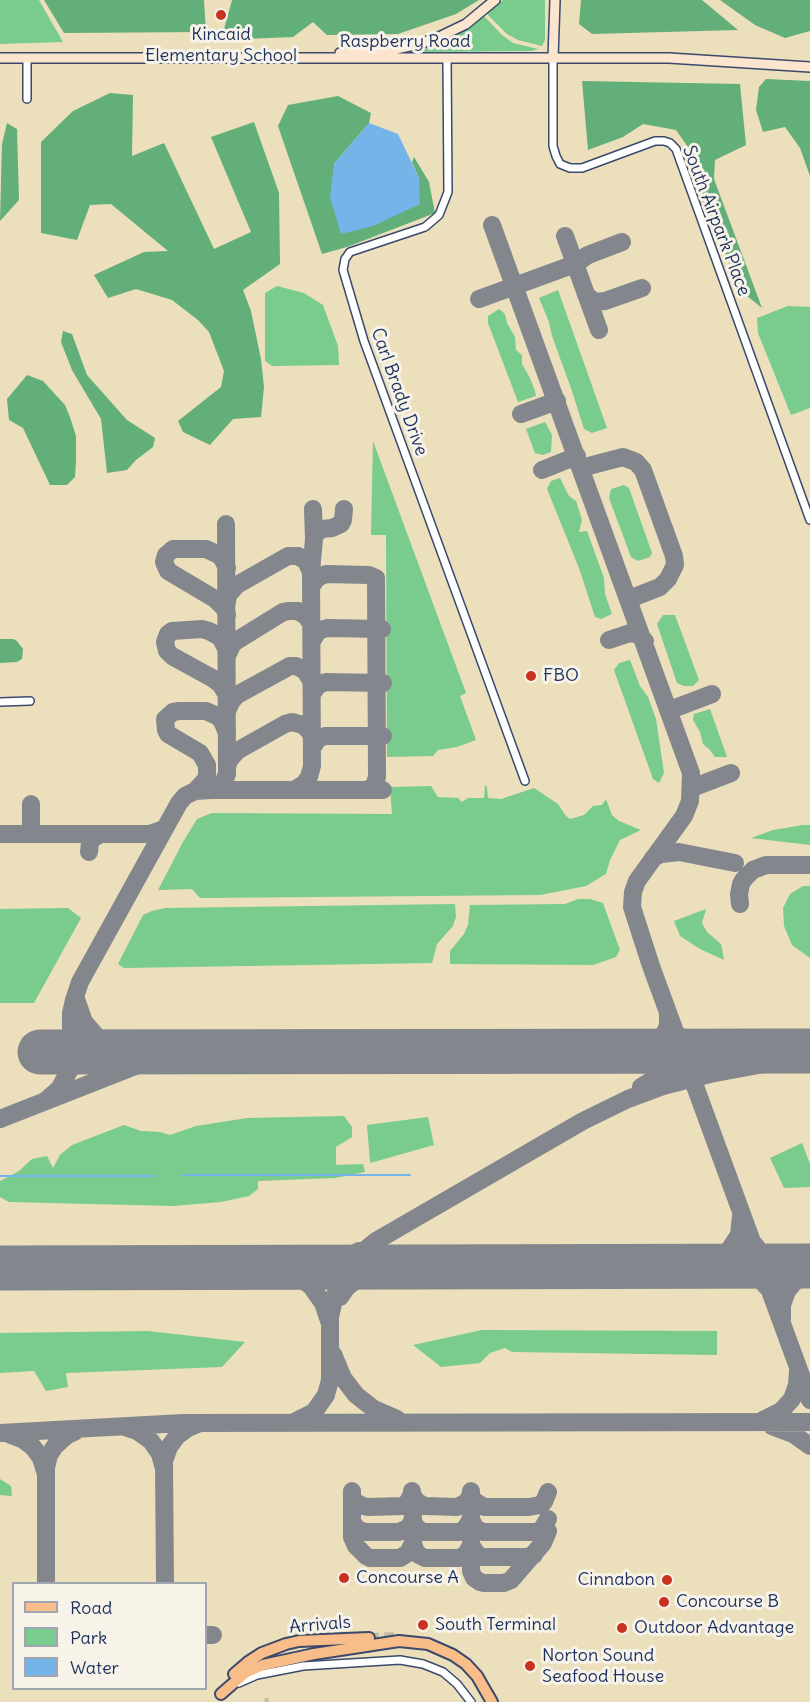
<!DOCTYPE html>
<html>
<head>
<meta charset="utf-8">
<style>
  body { margin:0 }
  #map { position:relative; width:810px; height:1702px; overflow:hidden; background:#ebdfbc; font-family:Delius,sans-serif }
  canvas { display:block }
  .legend { position:absolute; left:12px; top:1582px; width:195px; height:108px; box-sizing:border-box; background:#f7f3e8; border:2px solid #9fa5b1; margin:0; padding:8px 10px; list-style:none; font-size:18px; color:#1b2f5e }
  .legend li { display:flex; align-items:center; gap:12px; height:30px }
  .legend b { width:30px; border:2px solid #9fa5b1 }
</style>
</head>
<body>
<div id="map">
<canvas width="810" height="1702"></canvas>
<ul class="legend">
<li><b style="height:8px;background:#f8bd88"></b>Road</li>
<li><b style="height:16px;background:#79cb8e"></b>Park</li>
<li><b style="height:16px;background:#74b4e8"></b>Water</li>
</ul>
</div>
<script>
const ctx = document.querySelector('canvas').getContext('2d');
ctx.lineJoin = 'round';
function paint(path, color) {
  ctx.fillStyle = color;
  ctx.fill(path, 'evenodd');
}
function toPath(rows) {
  const path = new Path2D();
  for (const r of rows) {
    path.moveTo(r[0], r[1]);
    for (let i = 2; i < r.length; i += 2) path.lineTo(r[i], r[i + 1]);
  }
  return path;
}
function stroke(path, color, width, dash) {
  ctx.strokeStyle = color;
  ctx.lineWidth = width;
  ctx.lineCap = dash ? 'butt' : 'round';
  ctx.setLineDash(dash || []);
  ctx.stroke(path);
}
function label(font, color, halo, rows, align = 'center') {
  ctx.font = font + ' Delius,sans-serif';
  ctx.lineWidth = 6;
  ctx.setLineDash([]);
  ctx.textBaseline = 'middle';
  ctx.strokeStyle = halo;
  ctx.fillStyle = color;
  for (const [text, x, y, turn = 0] of rows) {
    ctx.save();
    ctx.translate(x, y);
    ctx.rotate((+turn || 0) * Math.PI / 180);
    ctx.textAlign = isNaN(turn) ? turn : align;
    if (halo) ctx.strokeText(text, 0, 0);
    ctx.fillText(text, 0, 0);
    ctx.restore();
  }
}
paint(toPath([
  [0,0,39,0,63,42,0,44],
  [503,0,545,0,545,40,542,46,518,40,507,34,486,13],
  [484,16,502,35,513,43,538,49,531,51,418,52,418,49,431,46,454,36],
  [277,286,304,293,323,305,338,346,339,365,272,366,265,361,265,293],
  [558,290,607,428,592,433,584,429,572,391,552,336,549,322,539,298],
  [788,306,810,307,810,408,791,415,758,333,757,318],
  [499,309,505,314,507,323,515,337,516,350,522,355,522,364,530,378,535,391,536,396,518,402,488,323,488,316],
  [545,422,552,435,551,452,543,455,535,453,526,429],
  [373,441,466,693,460,696,476,740,457,747,438,750,433,756,387,757,386,535,371,535],
  [560,478,569,496,576,501,582,520,579,532,587,531,604,578,605,594,612,614,601,619,595,617,579,568,547,489,551,481],
  [624,485,629,488,652,553,650,557,638,561,631,557,609,498,611,489],
  [663,615,675,615,699,680,693,686,684,686,677,683,657,624],
  [630,660,640,686,648,697,656,719,664,773,659,783,653,779,614,670,619,663],
  [710,709,727,757,715,757,709,749,703,744,700,732,693,720,694,714],
  [485,785,487,787,488,798,501,799,534,788,558,804,566,816,570,819,584,815,593,806,602,805,606,799,612,815,619,821,641,830,620,840,610,860,606,874,586,886,540,895,200,898,192,889,158,890,183,842,197,819,212,813,392,814,390,787,431,786,438,797,458,798,462,802,468,798,484,798],
  [803,825,810,825,810,845,751,838,773,830],
  [803,886,810,886,810,958,792,945,784,926,783,908,790,894],
  [578,899,590,899,603,903,620,950,616,957,593,965,450,964,450,951,464,934,468,925,470,905,565,904],
  [455,904,456,917,453,926,437,944,432,963,124,968,118,964,143,915,152,911,165,908],
  [68,908,81,918,34,1003,0,1003,0,909],
  [706,909,702,923,707,932,721,944,724,960,700,949,680,936,674,921],
  [344,1116,352,1127,352,1137,336,1147,336,1165,363,1164,365,1172,335,1178,258,1181,258,1189,249,1196,221,1202,173,1206,9,1202,0,1197,0,1181,19,1171,32,1159,47,1156,53,1168,60,1155,72,1145,124,1125,141,1131,160,1132,170,1135,196,1126,247,1118],
  [428,1117,434,1145,370,1163,367,1125],
  [802,1143,810,1164,810,1187,784,1188,770,1158],
  [482,1330,717,1331,717,1355,512,1352,505,1348,490,1353,480,1363,441,1367,413,1345],
  [148,1331,245,1342,222,1367,66,1373,68,1387,46,1391,34,1371,0,1373,0,1333],
  [0,1479,11,1486,12,1496,0,1495]
]), '#79cb8e');
paint(toPath([
  [44,0,204,0,206,32,64,33],
  [232,0,479,0,456,14,398,34,327,35,313,22,293,37,221,40],
  [581,0,702,0,738,30,592,34,579,24],
  [720,0,810,0,810,31,785,38,755,25],
  [766,79,810,81,810,176,800,148,785,127,763,132,756,110,759,87],
  [582,81,740,84,746,145,715,160,714,179,762,308,741,291,692,175,690,150,676,130,643,124,623,137,588,150],
  [110,93,133,95,132,156,164,143,214,249,251,232,211,137,254,122,279,193,280,264,243,290,251,311,261,359,264,387,261,417,233,419,210,445,183,432,178,421,221,387,224,371,209,332,198,320,172,300,136,289,108,298,94,275,144,252,168,251,111,204,90,205,77,240,41,233,41,142,73,111],
  [338,96,371,113,369,123,334,164,419,178,412,162,414,157,429,182,435,213,347,247,322,254,278,126,288,105],
  [7,123,17,129,19,200,0,221,2,144],
  [63,331,72,334,87,375,127,420,155,438,153,447,136,460,127,470,107,473,101,419,72,370,61,342],
  [27,375,43,381,65,405,70,417,76,436,76,461,75,477,67,485,50,485,23,428,9,420,7,399],
  [0,639,13,639,17,641,23,649,22,659,17,662,0,663]
]), '#62af79');
paint(toPath([
  [369,123,398,134,419,178,420,204,373,226,341,234,330,197,334,164]
]), '#74b4e8');
stroke(toPath([
  [183,1175,410,1175],
  [0,1176,156,1176]
]), '#74b4e8', 2);
stroke(toPath([
  [492,225,691,773,690,801,684,816,637,881,633,892,632,907,651,966,810,1400],
  [565,236,599,330],
  [586,295,595,302,605,301,642,288],
  [479,299,575,264,588,255,622,242],
  [521,414,557,401],
  [581,468,623,457,636,462,643,470,674,556,675,565,668,579,660,587,629,599],
  [542,470,577,456],
  [314,539,315,535,321,529,332,528,341,524,343,520,344,509],
  [227,568,223,560,219,555,206,549,173,549,166,555,164,562,168,571,215,599,224,608,227,615],
  [311,587,317,578,326,574,369,575,376,578,377,777,374,786,367,790],
  [227,602,228,595,237,585,288,556,298,556,306,561,311,572],
  [609,640,630,633,639,635,645,641],
  [312,641,318,631,327,628,382,629],
  [227,650,220,637,209,631,202,629,172,631,168,634,165,642,167,651,172,656,212,678,221,685,227,695],
  [227,656,233,643,283,612,289,611,298,611,306,616,312,625],
  [312,694,318,685,326,682,383,683],
  [670,710,712,694],
  [227,711,231,702,237,695,290,666,296,666,305,671,312,682],
  [312,748,318,739,325,736,383,736],
  [227,766,230,759,237,751,285,724,292,722,303,725,310,732,312,738],
  [697,786,731,773],
  [211,790,215,789,223,783,227,774,226,524],
  [294,790,304,784,309,777,312,766,311,572,314,539,313,509],
  [195,791,207,778,207,765,200,753,168,734,166,730,165,719,173,712,179,711,206,711,217,716,222,721,227,733],
  [31,833,31,804],
  [0,834,150,834,164,829],
  [89,852,90,843,92,839,101,834],
  [653,858,661,854,679,852,735,863],
  [740,904,739,894,741,884,744,879,753,870,766,865,810,865],
  [76,999,84,1022,98,1038,109,1046,132,1052],
  [677,1034,688,1045,705,1051],
  [634,1051,652,1046,662,1038,668,1026,668,1013],
  [641,1087,659,1076,669,1066,675,1053,676,1037],
  [45,1101,59,1089,69,1071,71,1060,71,1013,74,1000,80,982,179,803,185,796,195,791,211,790,383,790],
  [0,1119,135,1066,156,1060,198,1052],
  [755,1245,760,1252,771,1260,795,1266],
  [271,1267,296,1275,311,1286,323,1303,329,1321],
  [321,1267,340,1261,359,1251],
  [696,1267,715,1261,729,1250,739,1235,741,1216],
  [726,1267,752,1273,760,1279,767,1287],
  [340,1297,347,1287,362,1276,375,1271,399,1267],
  [782,1320,782,1305,787,1291,797,1279,810,1271],
  [333,1354,343,1378,356,1395,374,1409,397,1419],
  [763,1420,781,1411,792,1399,797,1385,798,1371],
  [296,1421,314,1412,326,1395,330,1380,330,1317,335,1295,349,1267,360,1254,376,1241,583,1121,628,1099,663,1086,710,1074,764,1064,810,1058],
  [772,1426,793,1434,810,1446],
  [125,1427,137,1431,151,1441,160,1454,164,1469],
  [0,1433,183,1423,810,1422],
  [11,1435,22,1439,33,1447,41,1458,45,1471],
  [352,1491,352,1497,355,1502,363,1506,368,1507,403,1506,407,1503,412,1494],
  [412,1491,413,1521,416,1527,423,1532,459,1532,465,1529,471,1519],
  [471,1491,471,1571,474,1578,480,1582,484,1583,504,1583,511,1580,543,1543,548,1531],
  [412,1494,416,1501,424,1506,457,1507,467,1502,471,1494],
  [471,1494,473,1500,484,1507,529,1507,540,1505,544,1502,548,1492],
  [352,1497,352,1537,356,1546,366,1556,370,1558,400,1558,408,1553,413,1543],
  [471,1519,475,1528,483,1532,536,1532,542,1529,548,1519],
  [352,1521,356,1528,364,1532,399,1532,408,1528,413,1520],
  [413,1535,413,1543,415,1550,419,1555,425,1558,459,1558,466,1554,471,1545],
  [471,1545,477,1554,482,1557,527,1557,534,1555],
  [46,1584,46,1468,49,1455,55,1446,66,1436,76,1431],
  [165,1584,164,1461,169,1447,177,1436,188,1428,198,1424],
  [206,1635,213,1635]
]), '#83878d', 18);
stroke(toPath([
  [40,1052,810,1051],
  [0,1268,810,1266]
]), '#83878d', 45);
stroke(toPath([
  [265,1702,269,1701]
]), '#c1bca9', 7, [7, 3.5]);
stroke(toPath([
  [369,1638,398,1637]
]), '#c1bca9', 10, [10, 5]);
const street = toPath([
  [553,58,553,146,556,156,560,164,570,168,582,168,655,141,664,141,670,143,676,149,810,520],
  [447,59,448,192,439,215,425,227,350,252,345,259,343,270,364,341,525,781],
  [27,99,27,58],
  [0,702,30,701],
  [239,1683,257,1675,303,1666,400,1660,423,1664,443,1672,457,1684,471,1702]
]);
const secondary = toPath([
  [340,53,396,49,419,44,437,38,466,24,495,0],
  [0,58,669,58,810,67],
  [553,58,555,0]
]);
const primary = toPath([
  [234,1674,248,1662,262,1653,286,1644,299,1641,369,1638],
  [221,1694,245,1673,263,1665,314,1654,399,1641,428,1644,453,1655,466,1664,477,1676,492,1702]
]);
stroke(street, '#3a496c', 10);
stroke(secondary, '#3a496c', 12);
stroke(primary, '#3a496c', 14);
stroke(street, '#fff', 7);
stroke(secondary, '#fce5cf', 9);
stroke(primary, '#f8bd88', 10);
for (const [x, y, r, color] of [
  [221,15,6,"#c8321e"],
  [531,676,6,"#c8321e"],
  [344,1578,6,"#c8321e"],
  [667,1580,6,"#c8321e"],
  [664,1602,6,"#c8321e"],
  [423,1625,6,"#c8321e"],
  [622,1628,6,"#c8321e"],
  [530,1666,6,"#c8321e"]
]) {
  const dot = new Path2D();
  dot.arc(x, y, r, 0, 2 * Math.PI);
  ctx.fillStyle = color;
  ctx.fill(dot);
  stroke(dot, '#f7f3e8', 2);
}
label('18px', '#1b2f5e', '#f7f3e8', [
  ["Kincaid",221,35,"center"],
  ["Elementary School",221,56,"center"],
  ["FBO",543,676],
  ["Concourse A",356,1578],
  ["Cinnabon",655,1580,"right"],
  ["Concourse B",676,1602],
  ["South Terminal",435,1625],
  ["Outdoor Advantage",634,1628],
  ["Norton Sound",542,1656],
  ["Seafood House",542,1677]
], 'left');
label('18px', '#1b2f5e', '#f7f3e8', [
  ["Raspberry Road",405,42],
  ["South Airpark Place",716,221,69],
  ["Carl Brady Drive",399,392,70],
  ["Arrivals",320,1625,-5]
]);
</script>
</body>
</html>
